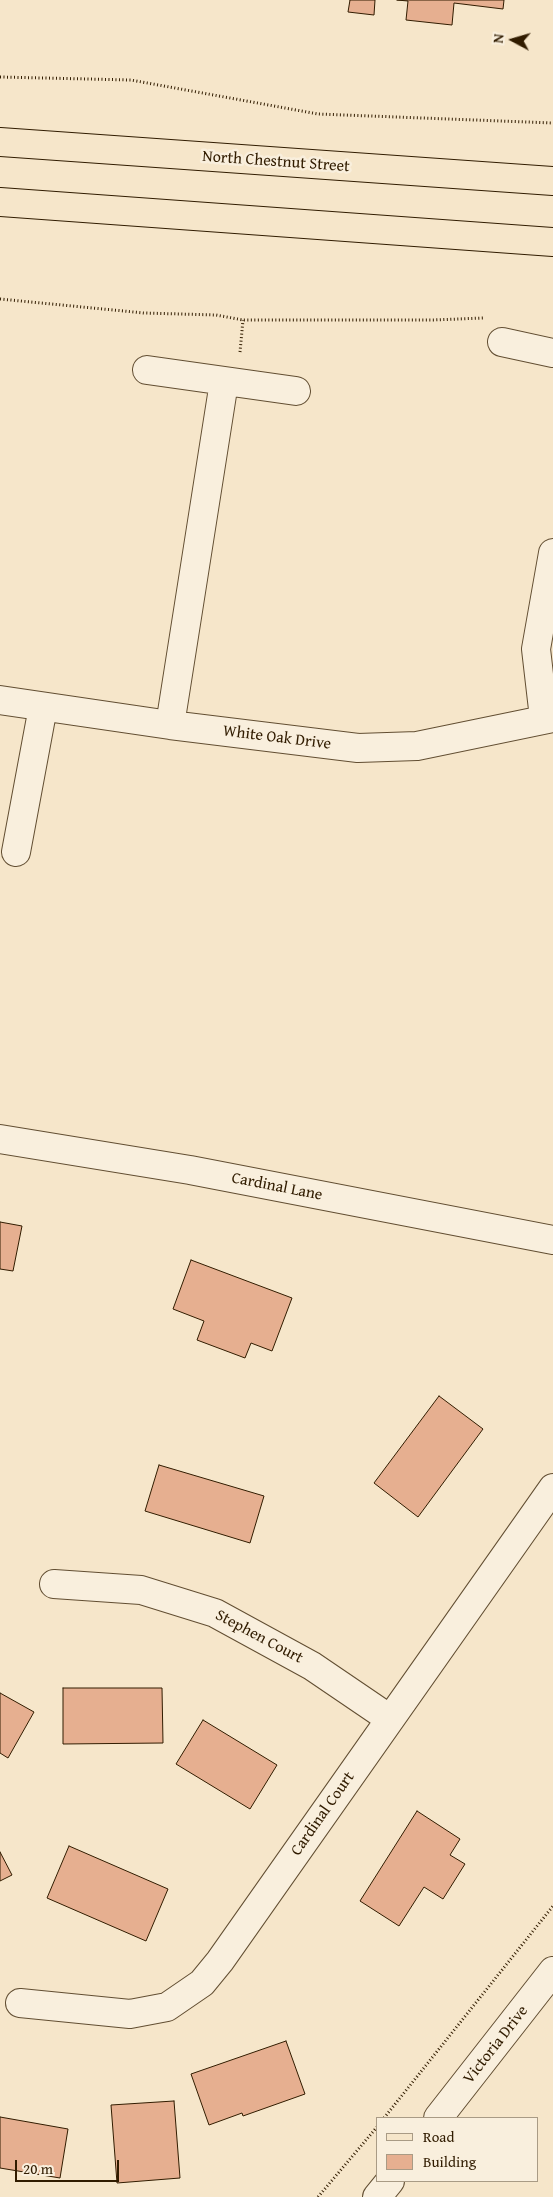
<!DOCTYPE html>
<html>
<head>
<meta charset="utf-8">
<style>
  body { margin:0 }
  #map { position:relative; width:553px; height:2197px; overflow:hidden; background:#f6e6ca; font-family:"Gentium Book Plus",serif }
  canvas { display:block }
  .legend { position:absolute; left:376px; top:2117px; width:162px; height:65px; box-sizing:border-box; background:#f9efdd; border:1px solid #a99b85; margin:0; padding:6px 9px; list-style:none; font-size:15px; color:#311c00 }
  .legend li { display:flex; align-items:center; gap:10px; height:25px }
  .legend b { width:25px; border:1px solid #a99b85 }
  .north { position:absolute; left:488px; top:15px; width:50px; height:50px; -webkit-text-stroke:4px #f9efdd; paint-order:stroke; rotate:276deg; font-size:14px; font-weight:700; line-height:20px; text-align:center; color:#311c00 }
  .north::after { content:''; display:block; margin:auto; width:18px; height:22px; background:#311c00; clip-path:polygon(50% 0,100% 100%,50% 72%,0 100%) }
  .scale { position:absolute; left:15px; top:2160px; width:104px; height:22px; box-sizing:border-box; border:2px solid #311c00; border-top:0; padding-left:6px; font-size:15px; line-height:18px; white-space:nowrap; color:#311c00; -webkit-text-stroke:4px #f9efdd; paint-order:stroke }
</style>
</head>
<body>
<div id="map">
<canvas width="553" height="2197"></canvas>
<ul class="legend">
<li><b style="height:6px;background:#f6e6ca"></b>Road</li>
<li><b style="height:14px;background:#e6af90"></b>Building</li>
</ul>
<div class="north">N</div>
<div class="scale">20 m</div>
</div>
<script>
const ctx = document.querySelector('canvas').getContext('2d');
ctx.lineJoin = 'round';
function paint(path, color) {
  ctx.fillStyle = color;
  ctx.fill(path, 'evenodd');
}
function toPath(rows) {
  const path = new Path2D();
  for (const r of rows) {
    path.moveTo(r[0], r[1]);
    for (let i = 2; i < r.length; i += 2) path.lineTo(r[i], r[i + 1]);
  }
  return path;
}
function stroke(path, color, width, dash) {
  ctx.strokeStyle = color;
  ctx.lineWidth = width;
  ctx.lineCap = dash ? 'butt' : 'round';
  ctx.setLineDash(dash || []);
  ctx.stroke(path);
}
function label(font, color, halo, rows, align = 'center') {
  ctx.font = font + ' "Gentium Book Plus",serif';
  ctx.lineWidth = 5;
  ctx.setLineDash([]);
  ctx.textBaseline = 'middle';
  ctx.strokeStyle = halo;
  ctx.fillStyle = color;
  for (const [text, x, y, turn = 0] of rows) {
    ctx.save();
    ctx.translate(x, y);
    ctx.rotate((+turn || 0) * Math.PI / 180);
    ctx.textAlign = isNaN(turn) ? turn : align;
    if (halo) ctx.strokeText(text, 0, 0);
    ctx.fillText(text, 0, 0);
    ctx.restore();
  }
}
const building = toPath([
  [350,0,375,0,374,15,348,12,350,0],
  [397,0,504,0,503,9,454,3,452,25,406,20,408,1,397,0],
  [0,1222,22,1226,13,1271,0,1269,0,1222],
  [191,1260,292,1298,272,1351,251,1343,245,1358,197,1340,204,1321,173,1309,191,1260],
  [439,1396,483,1429,418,1517,374,1483,439,1396],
  [159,1465,264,1496,250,1543,145,1511,159,1465],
  [63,1688,162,1688,163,1743,63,1744,63,1688],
  [0,1693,34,1712,8,1758,0,1753,0,1693],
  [203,1720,277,1765,250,1809,176,1764,203,1720],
  [417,1811,460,1839,450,1855,465,1864,443,1899,424,1887,399,1926,360,1901,417,1811],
  [69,1846,168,1889,146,1941,47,1898,69,1846],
  [0,1852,12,1875,0,1881,0,1852],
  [286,2041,305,2094,243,2116,242,2113,209,2125,191,2074,286,2041],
  [174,2101,180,2178,117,2183,111,2105,174,2101],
  [0,2117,68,2129,60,2178,0,2168,0,2117]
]);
paint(building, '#e6af90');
stroke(building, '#311c00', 1);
const minor = toPath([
  [502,342,553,353],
  [147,370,296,391],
  [0,700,170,725,358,748,417,746,553,718],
  [544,718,536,649,553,553],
  [170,725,224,382],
  [16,852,43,707],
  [0,1139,190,1170,553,1240],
  [54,1584,141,1590,215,1613,312,1666,390,1719],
  [20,2003,130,2014,167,2007,202,1983,220,1961,553,1488],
  [438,2118,553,1971],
  [377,2197,390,2181]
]);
const major = toPath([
  [0,142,553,181],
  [0,202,553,242]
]);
stroke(minor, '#624e32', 30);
stroke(major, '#311c00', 30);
stroke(toPath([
  [0,77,131,80,318,114,553,123],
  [0,299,144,313,216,315,243,320,433,320,483,318],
  [240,352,243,320],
  [384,2118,553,1906],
  [318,2197,377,2127]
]), '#311c00', 3, [1, 2.5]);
stroke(minor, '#f9efdd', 28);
stroke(major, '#f6e6ca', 28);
label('16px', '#311c00', '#f9efdd', [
  ["North Chestnut Street",276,162,4],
  ["White Oak Drive",277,738,7],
  ["Cardinal Lane",277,1187,11],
  ["Stephen Court",259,1637,28],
  ["Cardinal Court",323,1814,-55],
  ["Victoria Drive",496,2045,-52]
]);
</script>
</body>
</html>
